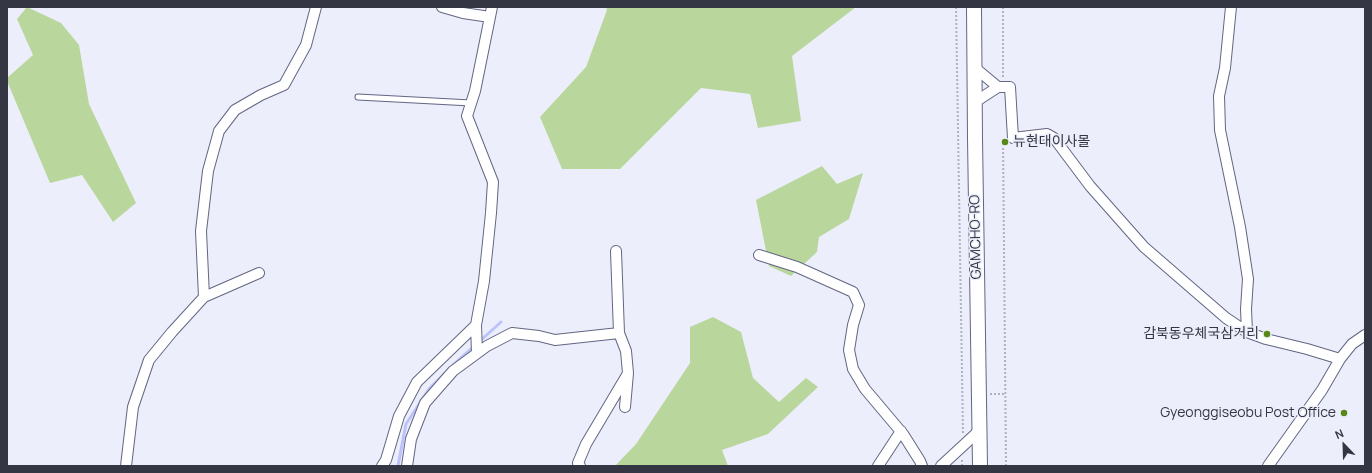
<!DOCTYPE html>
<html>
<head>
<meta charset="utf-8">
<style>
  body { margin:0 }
  #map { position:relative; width:1372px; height:473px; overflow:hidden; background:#eceefb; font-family:Manrope,sans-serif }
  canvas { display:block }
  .frame { position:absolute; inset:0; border:8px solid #343643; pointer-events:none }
  .north { position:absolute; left:1324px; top:425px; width:40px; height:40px; -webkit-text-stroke:3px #eceefb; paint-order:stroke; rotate:337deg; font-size:11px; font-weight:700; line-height:16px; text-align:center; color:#343643 }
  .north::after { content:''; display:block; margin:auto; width:14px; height:18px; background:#343643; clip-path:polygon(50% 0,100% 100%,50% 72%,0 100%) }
</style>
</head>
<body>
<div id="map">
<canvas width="1372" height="473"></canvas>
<div class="frame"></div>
<div class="north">N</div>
</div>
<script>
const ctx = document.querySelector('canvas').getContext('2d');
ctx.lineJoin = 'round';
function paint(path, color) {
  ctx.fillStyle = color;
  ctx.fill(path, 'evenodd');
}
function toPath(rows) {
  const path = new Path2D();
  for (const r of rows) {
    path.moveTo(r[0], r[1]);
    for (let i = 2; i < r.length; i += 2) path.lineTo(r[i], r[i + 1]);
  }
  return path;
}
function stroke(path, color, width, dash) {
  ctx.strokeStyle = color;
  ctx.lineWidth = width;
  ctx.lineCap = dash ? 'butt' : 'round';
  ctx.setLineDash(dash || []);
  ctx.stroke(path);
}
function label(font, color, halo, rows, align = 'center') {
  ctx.font = font + ' Manrope,"Noto Sans KR",sans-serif';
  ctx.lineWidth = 3;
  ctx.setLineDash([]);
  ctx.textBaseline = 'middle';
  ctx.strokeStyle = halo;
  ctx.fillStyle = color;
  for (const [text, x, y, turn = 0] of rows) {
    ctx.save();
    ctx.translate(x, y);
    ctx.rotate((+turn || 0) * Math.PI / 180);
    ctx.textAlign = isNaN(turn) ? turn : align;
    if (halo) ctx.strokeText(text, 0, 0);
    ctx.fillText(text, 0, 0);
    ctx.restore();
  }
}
paint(toPath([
  [27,7,61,23,79,45,89,104,136,203,113,222,82,175,50,183,7,81,7,78,33,55,17,19],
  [606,7,856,7,792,56,801,121,758,128,750,94,701,88,620,169,562,169,540,117,586,67,607,10],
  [822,166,837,184,863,173,849,219,819,237,817,252,791,276,769,266,756,200],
  [713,317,741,332,753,378,779,402,806,378,818,387,768,434,722,450,728,466,615,466,636,444,690,363,690,327]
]), '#b9d79c');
stroke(toPath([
  [480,341,501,322],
  [453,365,474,346],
  [398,466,406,424,429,389,445,373]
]), '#bcc3fa', 3);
const lane = toPath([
  [358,97,471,103]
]);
const street = toPath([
  [442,7,463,13,490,17],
  [1231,7,1225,68,1219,96,1220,130,1240,227,1248,279,1246,309,1247,332,1266,339,1307,349,1340,359],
  [974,67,998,87,975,102],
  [998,87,1010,87,1013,138,1047,134,1054,138,1090,186,1144,247,1226,318,1247,332],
  [616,251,619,333,626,351,628,373,625,407],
  [759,255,797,267,853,292,859,305,853,325,849,350,853,369,865,389,903,434,920,461,922,466],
  [204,297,259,273],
  [477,353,476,325,484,281,491,213,493,182,467,116,475,91,492,7],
  [126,466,133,407,149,360,172,332,204,297,201,231,208,171,219,131,235,110,261,95,284,85,306,45,316,7],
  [382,466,386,460,399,416,417,382,476,325],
  [407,466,411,439,425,403,453,371,487,346,512,333,539,336,555,340,619,333],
  [580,466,578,463,586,444,627,375],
  [878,466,901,431],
  [941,466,980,430],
  [1268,466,1322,390,1340,359,1352,344,1365,335]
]);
const secondary = toPath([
  [974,7,975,138,980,466]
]);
stroke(lane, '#626682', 7);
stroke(street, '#626682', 12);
stroke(secondary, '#626682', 16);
stroke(toPath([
  [956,7,963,434],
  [1003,7,1003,78],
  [1003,140,1006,466],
  [990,394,1005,394],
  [962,466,962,460]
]), '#b0b2bf', 2, [2, 2]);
stroke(lane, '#fff', 5);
stroke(street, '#fff', 10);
stroke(secondary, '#fff', 14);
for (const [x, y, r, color] of [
  [1005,142,4,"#5a8818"],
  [1267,334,4,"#5a8818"],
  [1344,413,4,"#5a8818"]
]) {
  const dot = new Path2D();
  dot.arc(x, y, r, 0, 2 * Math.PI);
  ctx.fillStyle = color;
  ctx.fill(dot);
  stroke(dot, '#eceefb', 1.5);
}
label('14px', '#343643', '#eceefb', [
  ["뉴현대이사몰",1013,142,"left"],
  ["감북동우체국삼거리",1259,334],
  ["Gyeonggiseobu Post Office",1336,413]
], 'right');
label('14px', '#343643', '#eceefb', [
  ["GAMCHO-RO",976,237,-91]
]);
</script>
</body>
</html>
